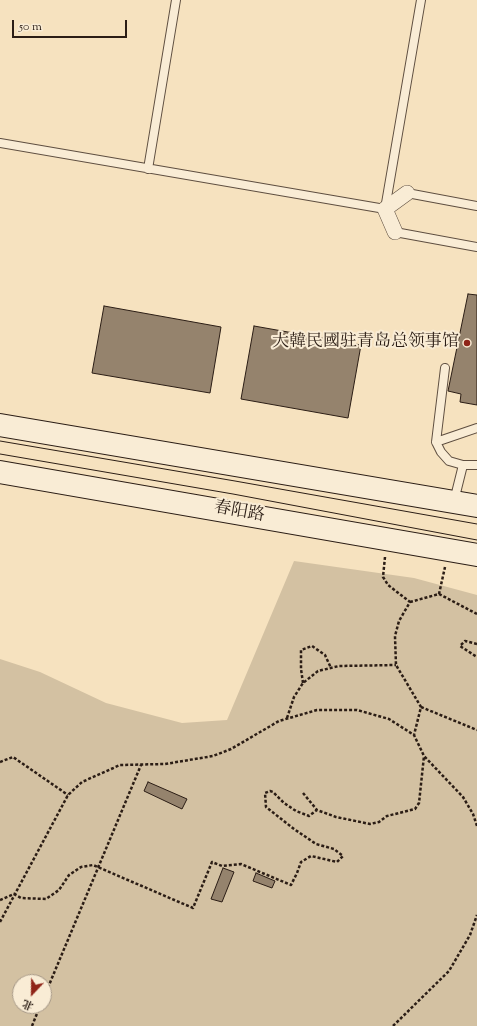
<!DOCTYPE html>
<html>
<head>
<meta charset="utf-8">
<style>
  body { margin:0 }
  #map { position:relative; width:477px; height:1026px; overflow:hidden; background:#f6e2bf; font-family:"Sorts Mill Goudy","Noto Serif SC",serif }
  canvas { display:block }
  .north { position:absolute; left:12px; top:974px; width:40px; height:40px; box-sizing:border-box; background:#f9ecd5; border:1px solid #a79988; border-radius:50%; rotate:202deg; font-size:11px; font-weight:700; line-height:16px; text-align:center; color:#2b1d15 }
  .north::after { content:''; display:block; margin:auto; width:14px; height:18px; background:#8f2418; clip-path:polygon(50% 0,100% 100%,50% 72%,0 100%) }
  .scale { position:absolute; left:12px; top:20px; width:115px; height:18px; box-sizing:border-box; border:2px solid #2b1d15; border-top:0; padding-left:5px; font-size:12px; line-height:14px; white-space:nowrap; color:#2b1d15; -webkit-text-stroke:3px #f9ecd5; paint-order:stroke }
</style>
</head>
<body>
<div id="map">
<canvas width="477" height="1026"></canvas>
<div class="north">北</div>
<div class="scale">50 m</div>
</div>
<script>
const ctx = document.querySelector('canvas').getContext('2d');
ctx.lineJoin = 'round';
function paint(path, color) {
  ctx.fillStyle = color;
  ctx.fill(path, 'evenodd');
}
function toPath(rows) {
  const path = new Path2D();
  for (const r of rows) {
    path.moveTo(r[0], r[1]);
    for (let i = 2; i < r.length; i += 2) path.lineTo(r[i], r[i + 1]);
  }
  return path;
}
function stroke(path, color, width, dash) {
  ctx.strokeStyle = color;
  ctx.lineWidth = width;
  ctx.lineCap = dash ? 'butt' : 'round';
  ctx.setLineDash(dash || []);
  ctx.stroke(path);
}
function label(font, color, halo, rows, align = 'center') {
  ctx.font = font + ' "Sorts Mill Goudy","Noto Serif SC",serif';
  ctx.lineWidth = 4;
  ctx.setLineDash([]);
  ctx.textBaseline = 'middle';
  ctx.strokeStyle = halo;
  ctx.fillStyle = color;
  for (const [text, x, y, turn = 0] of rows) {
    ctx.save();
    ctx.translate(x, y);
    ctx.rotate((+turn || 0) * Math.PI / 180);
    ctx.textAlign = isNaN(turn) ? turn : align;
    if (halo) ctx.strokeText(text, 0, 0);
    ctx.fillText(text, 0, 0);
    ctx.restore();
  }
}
paint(toPath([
  [294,561,414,578,477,595,477,1026,0,1026,0,659,40,672,106,703,182,723,227,720],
  [20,982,44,982,44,1006,20,1006]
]), '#d3c1a2');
const building = toPath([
  [468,294,477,295,477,405,460,402,461,394,448,391,468,294],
  [104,306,221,327,210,393,92,373,104,306],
  [254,326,361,345,348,418,241,399,254,326],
  [148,782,187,799,182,809,144,791,148,782],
  [223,868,234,872,222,902,211,899,223,868],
  [256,873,275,881,272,888,253,881,256,873]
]);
paint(building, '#95836d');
stroke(building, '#2b1d15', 1);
const service = toPath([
  [0,143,385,209,421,0],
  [148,169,176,0],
  [407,193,477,206],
  [395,232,477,247],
  [445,368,436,442,477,428],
  [436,442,441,452,449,461,463,465,477,465],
  [454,501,463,465]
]);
const minor = toPath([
  [395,232,385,209,407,193]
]);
const secondary = toPath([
  [0,425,477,506],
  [0,472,477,555]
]);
stroke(service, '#5e4e40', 10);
stroke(minor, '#5e4e40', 16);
stroke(secondary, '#2b1d15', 24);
stroke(toPath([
  [385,557,383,577,388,585,410,602,399,621,395,636,396,665,421,707,414,735],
  [439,594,477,614],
  [410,602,439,594,445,567],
  [477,644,465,641,460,646,477,657],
  [303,683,301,669,301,650,312,646,325,655,331,668],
  [421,707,477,730],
  [287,718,294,697,303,683,318,671,339,666,396,665],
  [0,762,13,757,68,795],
  [303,793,317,810],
  [0,900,14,894,21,898,46,899,59,890,69,875,81,867,93,865,193,908,212,862,222,866,241,864,291,885,297,873,301,862,311,856,337,862,343,856,334,849,316,844,294,829,266,807,265,793,270,791,273,792,284,803,296,811,309,816,317,810,336,817,370,824,379,822,387,816,415,809,419,803,424,756],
  [0,922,68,795,82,782,120,765,165,764,213,756,231,749,279,721,317,710,357,710,389,719,414,735,424,756,463,797,473,814,477,826],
  [44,997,141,765],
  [32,1026,40,1006],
  [393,1026,449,971,470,935,477,915]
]), '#2b1d15', 2.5, [3, 2]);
stroke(service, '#f9ecd5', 8);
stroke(minor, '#f9ecd5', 15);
stroke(secondary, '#f9ecd5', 22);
stroke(toPath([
  [0,441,235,481,477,524],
  [0,454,233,494,477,540]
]), '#2b1d15', 1);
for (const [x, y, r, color] of [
  [467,343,4,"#8f2418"]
]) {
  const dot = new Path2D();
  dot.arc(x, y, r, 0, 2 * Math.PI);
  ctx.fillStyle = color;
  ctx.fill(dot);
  stroke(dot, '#f9ecd5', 1.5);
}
label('17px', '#2b1d15', '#f9ecd5', [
  ["大韓民國驻青岛总领事馆",459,343]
], 'right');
label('17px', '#2b1d15', '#f9ecd5', [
  ["春阳路",239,513,10]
]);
</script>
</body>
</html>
